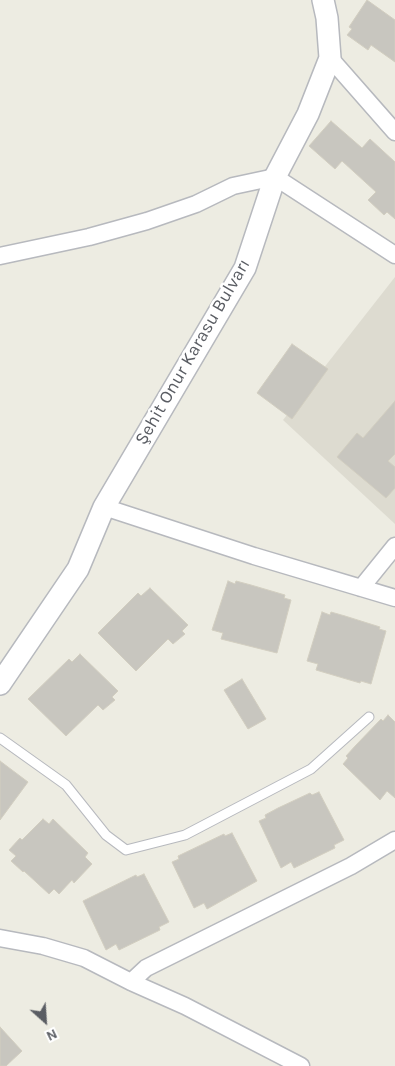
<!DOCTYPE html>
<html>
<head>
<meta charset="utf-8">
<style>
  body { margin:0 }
  #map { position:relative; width:395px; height:1066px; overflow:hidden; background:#edece2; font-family:Karla,sans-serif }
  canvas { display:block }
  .north { position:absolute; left:20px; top:996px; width:50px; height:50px; -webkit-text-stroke:4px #fff; paint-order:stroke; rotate:154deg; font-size:14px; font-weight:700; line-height:20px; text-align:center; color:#5a5d63 }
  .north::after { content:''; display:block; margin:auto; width:18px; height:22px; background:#5a5d63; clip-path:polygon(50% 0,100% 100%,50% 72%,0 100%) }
</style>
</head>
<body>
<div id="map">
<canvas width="395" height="1066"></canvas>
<div class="north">N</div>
</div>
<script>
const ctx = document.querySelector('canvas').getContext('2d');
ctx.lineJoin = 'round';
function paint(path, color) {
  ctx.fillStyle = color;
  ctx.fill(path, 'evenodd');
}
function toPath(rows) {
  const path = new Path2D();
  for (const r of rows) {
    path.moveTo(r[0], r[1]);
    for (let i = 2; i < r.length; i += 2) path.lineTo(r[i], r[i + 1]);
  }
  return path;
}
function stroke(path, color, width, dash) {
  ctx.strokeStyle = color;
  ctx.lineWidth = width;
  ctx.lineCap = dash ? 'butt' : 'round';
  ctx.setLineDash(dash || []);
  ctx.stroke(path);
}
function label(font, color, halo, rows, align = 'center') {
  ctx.font = font + ' Karla,sans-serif';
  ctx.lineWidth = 5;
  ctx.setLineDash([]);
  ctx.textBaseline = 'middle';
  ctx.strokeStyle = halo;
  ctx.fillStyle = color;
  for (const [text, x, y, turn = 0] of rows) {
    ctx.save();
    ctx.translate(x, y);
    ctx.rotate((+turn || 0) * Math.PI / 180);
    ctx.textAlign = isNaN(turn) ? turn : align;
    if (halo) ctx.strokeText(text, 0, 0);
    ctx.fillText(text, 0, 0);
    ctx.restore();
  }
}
paint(toPath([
  [395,277,395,524,283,420]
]), '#dddbd0');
const building = toPath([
  [367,0,395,20,395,62,371,45,368,50,347,35,352,29,349,27,367,0],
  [331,121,362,148,370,139,395,162,395,219,387,212,384,215,368,200,376,192,342,161,335,169,309,146,331,121],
  [292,344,328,369,292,419,257,393,292,344],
  [395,401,395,454,388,461,395,467,395,488,386,498,337,457,357,433,363,438,395,401],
  [228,581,235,584,236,581,251,585,285,595,284,598,291,600,277,653,221,639,223,633,212,630,228,581],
  [150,588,188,625,182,631,185,634,173,644,168,639,136,671,98,633,138,593,141,596,150,588],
  [322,612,330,615,331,612,345,616,380,627,379,629,386,631,371,684,361,681,360,683,316,670,318,664,307,661,322,612],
  [80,654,118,691,112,697,115,700,103,710,98,705,66,736,28,699,69,659,72,662,80,654],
  [242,679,266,719,248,729,224,690,242,679],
  [388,715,395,722,395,798,387,791,380,800,343,764,348,758,346,756,356,745,381,719,383,721,388,715],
  [0,761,28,782,0,820,0,761],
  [319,792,344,840,334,845,335,848,294,868,291,862,281,868,259,821,266,818,265,815,278,808,310,793,312,795,319,792],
  [43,819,49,824,53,819,88,853,85,857,92,864,74,883,72,880,59,894,54,889,49,894,24,871,23,872,11,861,16,856,9,850,20,838,22,840,43,819],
  [232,833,257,881,207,909,204,903,194,908,172,862,179,859,178,856,224,834,225,836,232,833],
  [144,874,169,922,159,927,160,930,119,950,116,944,106,950,83,901,136,875,137,877,144,874],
  [0,1027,22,1051,6,1066,0,1066,0,1027]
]);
paint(building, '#c8c6bf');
stroke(building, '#d2cec0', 1);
const service = toPath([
  [0,738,66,785,106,835,126,850,185,835,311,769,369,717]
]);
const minor = toPath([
  [330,58,395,132],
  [0,256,89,237,147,221,196,204,233,186,275,177,395,255],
  [104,507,254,556,395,598],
  [361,588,395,546],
  [0,938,43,946,84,958,131,982,185,1006,301,1066],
  [131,982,146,968,351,866,395,840]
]);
const tertiary = toPath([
  [0,684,78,569,104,507,245,268,275,177,308,114,330,58,327,18,323,0]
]);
stroke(service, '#b7b9be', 11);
stroke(minor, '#b7b9be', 19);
stroke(tertiary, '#b7b9be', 24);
stroke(service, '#fff', 9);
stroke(minor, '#fff', 16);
stroke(tertiary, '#fff', 21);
label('18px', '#5a5d63', '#fff', [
  ["Şehit Onur Karasu Bulvarı",193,352,-60]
]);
</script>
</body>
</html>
